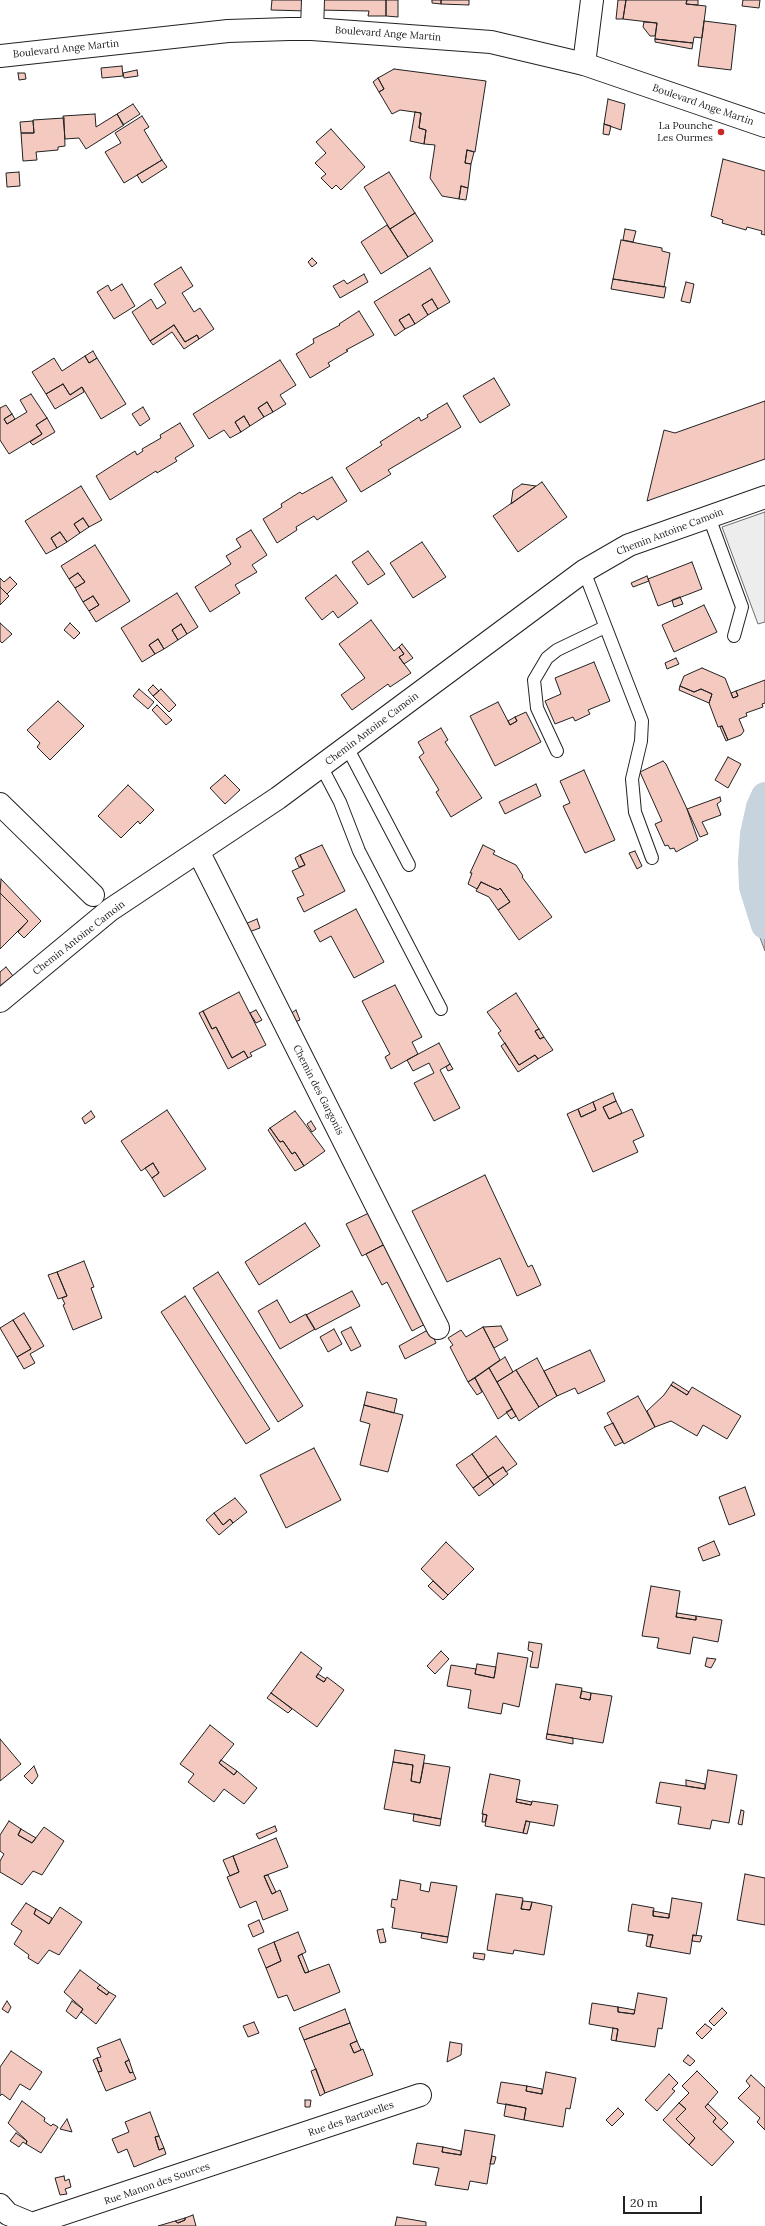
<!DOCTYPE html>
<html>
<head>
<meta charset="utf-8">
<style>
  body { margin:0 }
  #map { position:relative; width:765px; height:2226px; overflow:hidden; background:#fff; font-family:Lora,serif }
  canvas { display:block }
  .scale { position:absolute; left:623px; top:2196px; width:79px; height:18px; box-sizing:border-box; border:2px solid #222; border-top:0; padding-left:5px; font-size:12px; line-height:14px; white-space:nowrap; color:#222; -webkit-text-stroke:3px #fff; paint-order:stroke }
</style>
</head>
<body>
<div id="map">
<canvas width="765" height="2226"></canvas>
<div class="scale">20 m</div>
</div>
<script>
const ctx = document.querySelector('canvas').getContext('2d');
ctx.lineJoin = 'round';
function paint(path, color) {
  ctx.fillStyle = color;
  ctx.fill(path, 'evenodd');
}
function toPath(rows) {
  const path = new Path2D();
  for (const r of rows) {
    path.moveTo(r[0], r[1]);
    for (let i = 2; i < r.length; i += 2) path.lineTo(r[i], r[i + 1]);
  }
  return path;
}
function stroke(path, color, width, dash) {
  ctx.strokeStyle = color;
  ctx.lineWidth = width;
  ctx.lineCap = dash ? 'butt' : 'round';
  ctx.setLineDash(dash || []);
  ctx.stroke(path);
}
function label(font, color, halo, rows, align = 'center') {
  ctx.font = font + ' Lora,serif';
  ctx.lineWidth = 3;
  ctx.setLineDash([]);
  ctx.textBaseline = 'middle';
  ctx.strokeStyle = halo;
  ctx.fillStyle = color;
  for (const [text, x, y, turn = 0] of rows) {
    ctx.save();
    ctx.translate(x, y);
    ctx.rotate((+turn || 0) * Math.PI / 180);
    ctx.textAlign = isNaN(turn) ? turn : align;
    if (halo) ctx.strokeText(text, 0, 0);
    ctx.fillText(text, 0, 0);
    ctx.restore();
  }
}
const parking = toPath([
  [765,512,765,622,758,624,722,527,765,512]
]);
paint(parking, '#ededed');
stroke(parking, '#6f6f6f', 1);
const water = toPath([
  [745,831,763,834,760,857,765,895,765,951,748,906,742,849,745,831]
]);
paint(water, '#c7d3dd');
stroke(water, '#6f6f6f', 1);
stroke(toPath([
  [765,796,760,807,754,834,752,862,753,887,765,925]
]), '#c7d3dd', 28);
const building = toPath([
  [272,0,308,0,307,11,271,10,272,0],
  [317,0,386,0,386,16,368,16,369,11,317,10,317,0],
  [386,0,398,0,398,17,386,16,386,0],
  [432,0,441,0,441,4,432,3,432,0],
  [441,0,469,0,469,5,441,4,441,0],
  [618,0,626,0,623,19,616,19,618,0],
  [626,0,687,0,686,4,706,6,702,38,694,37,693,43,655,39,657,23,623,19,626,0],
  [687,0,698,0,698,5,686,4,687,0],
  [743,0,760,0,759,8,742,6,743,0],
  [704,21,736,25,731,70,698,66,704,21],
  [644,22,657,23,655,36,650,36,643,27,644,22],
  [655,39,693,43,692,49,655,42,655,39],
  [122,66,123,76,102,78,101,68,122,66],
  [394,69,486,81,475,152,467,150,465,163,471,164,468,188,461,186,459,199,442,196,430,178,435,145,424,144,426,130,419,128,421,113,400,110,392,114,379,92,384,89,378,78,394,69],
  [137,70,138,76,124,78,123,73,137,70],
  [18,73,25,73,26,79,19,80,18,73],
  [378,78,384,89,379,92,373,82,378,78],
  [608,99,625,104,621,130,604,124,608,99],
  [133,104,140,114,123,125,117,114,133,104],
  [415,112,421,113,419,128,426,130,424,144,410,141,415,112],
  [95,114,96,127,117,114,124,125,86,149,79,138,65,139,63,116,95,114],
  [142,116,149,127,144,130,162,160,124,183,105,152,121,143,115,133,142,116],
  [64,118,65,146,58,147,58,150,36,152,37,160,23,161,21,133,34,133,33,120,64,118],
  [33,121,34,133,21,133,20,122,33,121],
  [604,124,611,126,609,135,603,134,604,124],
  [331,129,365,167,341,190,336,185,332,189,321,178,326,174,315,163,326,153,316,142,331,129],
  [467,150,474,152,471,164,465,163,467,150],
  [723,159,765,171,765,235,761,234,762,231,747,227,746,230,722,223,723,220,711,216,723,159],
  [162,160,167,167,142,183,137,175,162,160],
  [19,172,20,186,7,187,6,173,19,172],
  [389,172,415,213,390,229,364,187,389,172],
  [461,186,468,188,466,200,459,199,461,186],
  [415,213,433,241,408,257,390,229,415,213],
  [387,225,408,257,381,274,361,242,387,225],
  [625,229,636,231,633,242,623,240,625,229],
  [621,240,662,248,662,251,670,253,664,287,613,279,621,240],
  [312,258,317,263,312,267,308,262,312,258],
  [181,267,193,286,182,293,194,312,200,308,214,329,199,339,197,335,185,342,174,325,150,341,132,312,151,299,157,309,166,303,154,284,181,267],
  [430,268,450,302,438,309,432,299,422,305,428,315,415,324,409,314,399,320,405,329,395,336,374,302,430,268],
  [364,274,368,282,340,298,333,286,344,280,347,284,364,274],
  [613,279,666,287,664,298,611,289,613,279],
  [686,282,694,284,690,303,681,301,686,282],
  [122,284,135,306,114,319,97,292,108,285,111,291,122,284],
  [432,299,438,309,428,315,422,305,432,299],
  [359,311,374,335,346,350,348,351,328,363,330,366,310,378,296,354,314,343,313,339,340,325,339,324,359,311],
  [409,314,415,324,405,329,399,320,409,314],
  [174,325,185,342,197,335,199,339,184,349,172,332,153,345,150,341,174,325],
  [93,351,97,358,89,363,85,356,93,351],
  [85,356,89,363,97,358,126,404,101,419,82,387,70,395,63,384,46,394,32,372,54,358,62,371,85,356],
  [280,360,296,385,280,395,286,404,273,412,267,402,258,408,264,417,250,426,244,416,235,422,241,432,230,438,224,430,209,439,193,414,280,360],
  [494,378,510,405,480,423,463,396,494,378],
  [63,384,70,395,82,387,84,392,55,409,46,394,63,384],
  [31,394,47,418,36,425,42,434,9,454,0,440,0,408,6,405,12,414,4,419,7,424,27,412,20,400,31,394],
  [765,401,765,459,647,501,664,430,675,433,765,401],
  [267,402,273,412,264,417,258,408,267,402],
  [447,403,461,427,388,470,391,474,361,492,346,468,382,445,380,442,419,417,421,421,428,417,427,415,447,403],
  [143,407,150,419,140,426,132,414,143,407],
  [12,414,15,419,7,424,4,419,12,414],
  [244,416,250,426,241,432,235,422,244,416],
  [47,418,55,432,33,445,30,442,42,434,36,425,47,418],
  [180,423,194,446,175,458,177,461,157,473,156,471,110,500,96,476,135,451,137,455,143,451,142,449,161,438,160,435,180,423],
  [332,477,347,501,317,520,314,516,296,527,297,530,277,543,263,519,282,507,281,504,300,492,302,494,332,477],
  [542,482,567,517,518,552,493,516,542,482],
  [522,484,536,486,511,504,513,490,522,484],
  [81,486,102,520,89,527,83,518,74,524,80,533,67,542,60,532,51,538,57,548,46,554,25,521,81,486],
  [83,518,89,527,80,533,74,524,83,518],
  [251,530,267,555,252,565,257,572,235,585,240,593,210,612,195,587,231,564,226,556,241,547,236,539,251,530],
  [60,532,67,542,57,548,51,538,60,532],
  [422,542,446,577,413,598,390,563,422,542],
  [95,545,130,601,96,622,89,611,99,605,93,596,83,602,75,588,85,582,78,573,69,579,61,566,95,545],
  [368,551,385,574,368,585,352,562,368,551],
  [692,562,702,589,658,606,648,579,692,562],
  [78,573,85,582,75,588,69,579,78,573],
  [336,575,358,603,338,618,333,611,322,620,305,598,336,575],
  [647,576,649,581,633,587,631,583,647,576],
  [10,577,17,584,7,594,0,587,0,578,4,582,10,577],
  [0,587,9,596,0,605,0,587],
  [177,593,198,627,187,634,181,624,172,630,178,640,164,649,158,639,149,645,155,654,142,662,121,628,177,593],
  [93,596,99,605,89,611,83,602,93,596],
  [680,597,683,604,674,607,672,600,680,597],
  [704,605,717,632,674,652,662,625,704,605],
  [371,620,394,651,399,647,404,654,399,657,411,673,390,687,388,684,352,710,341,695,365,678,339,644,371,620],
  [0,623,12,634,2,643,0,641,0,623],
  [70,623,80,633,74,639,64,630,70,623],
  [181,624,187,634,178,640,172,630,181,624],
  [158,639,164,649,155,654,149,645,158,639],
  [402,644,413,658,404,664,399,657,404,654,399,647,402,644],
  [676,658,679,664,667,669,665,663,676,658],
  [594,662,610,701,588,710,590,714,575,721,573,717,555,724,545,701,561,694,555,678,594,662],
  [702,668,725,678,733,698,738,696,736,691,765,680,765,703,762,704,763,707,746,713,747,716,739,719,744,731,741,735,728,740,722,726,718,727,709,703,712,694,701,689,694,692,680,686,684,676,702,668],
  [153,685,159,691,153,696,148,690,153,685],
  [680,686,694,692,701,689,712,694,709,703,679,690,680,686],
  [139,689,154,702,148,709,133,696,139,689],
  [161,689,176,705,169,712,153,696,161,689],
  [736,691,738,696,733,698,731,693,736,691],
  [58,701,84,726,50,760,37,747,40,743,27,730,58,701],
  [498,702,510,725,517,721,515,717,526,712,541,742,495,766,470,716,498,702],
  [157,705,172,720,166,725,152,710,157,705],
  [515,717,517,721,510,725,508,721,515,717],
  [722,726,728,740,726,741,720,727,722,726],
  [441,728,448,740,445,742,482,798,451,817,436,792,439,790,419,757,424,753,418,742,441,728],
  [728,757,741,764,728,788,715,780,728,757],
  [663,761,666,764,687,809,698,840,676,852,674,848,670,849,668,845,665,846,655,824,662,821,640,772,663,761],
  [584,770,615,840,585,853,563,806,570,803,560,781,584,770],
  [225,775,240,790,225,804,210,788,225,775],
  [536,784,541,796,505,814,499,802,536,784],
  [128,785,154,810,140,824,138,821,121,838,98,816,128,785],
  [720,797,721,801,717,804,721,815,702,822,708,834,700,837,687,809,720,797],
  [322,845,345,891,304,912,297,898,304,895,292,871,305,865,300,855,322,845],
  [483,845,495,851,493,854,516,865,523,876,522,877,552,917,519,940,498,910,510,902,500,888,498,890,481,882,477,889,468,884,472,873,470,873,483,845],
  [635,851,642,866,637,869,629,853,635,851],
  [300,855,305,865,299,867,295,858,300,855],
  [1,879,41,921,24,938,18,932,28,921,0,893,1,879],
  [481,882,498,890,500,888,510,902,498,910,489,897,476,891,481,882],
  [0,893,28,921,0,949,0,893],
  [356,909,384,962,354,978,331,936,320,942,314,931,356,909],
  [257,919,260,928,249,932,245,924,257,919],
  [6,967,13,976,0,986,0,972,6,967],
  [395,985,422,1037,412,1042,418,1054,391,1069,385,1057,390,1054,362,1001,395,985],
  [239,992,266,1045,250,1053,252,1056,248,1058,244,1051,232,1058,216,1027,212,1029,203,1011,239,992],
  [516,993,539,1029,535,1031,540,1039,544,1037,553,1050,538,1059,535,1055,519,1065,498,1033,501,1031,487,1012,516,993],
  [256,1010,262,1020,256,1023,250,1013,256,1010],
  [296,1010,300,1020,295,1022,290,1014,296,1010],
  [203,1011,212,1029,216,1027,232,1058,244,1051,248,1058,228,1069,199,1013,203,1011],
  [539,1029,544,1037,540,1039,535,1031,539,1029],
  [439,1043,450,1064,440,1070,460,1108,434,1121,414,1083,434,1073,429,1063,413,1071,407,1060,439,1043],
  [505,1043,519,1065,535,1055,538,1059,518,1072,501,1046,505,1043],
  [450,1064,453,1069,448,1071,446,1067,450,1064],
  [613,1093,616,1101,603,1107,609,1119,632,1109,644,1136,633,1141,638,1152,593,1172,567,1114,578,1109,581,1117,596,1110,593,1102,613,1093],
  [616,1101,622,1113,609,1119,603,1107,616,1101],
  [593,1102,596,1110,581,1117,578,1109,593,1102],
  [167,1110,206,1169,164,1197,152,1178,159,1173,153,1163,141,1171,121,1141,167,1110],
  [91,1111,95,1117,85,1124,82,1118,91,1111],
  [295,1111,325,1151,304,1166,295,1152,292,1154,283,1141,280,1142,270,1128,295,1111],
  [311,1121,316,1129,312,1132,307,1124,311,1121],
  [270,1128,280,1142,283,1141,292,1154,295,1152,304,1166,295,1171,268,1130,270,1128],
  [153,1163,159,1173,152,1178,145,1168,153,1163],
  [485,1175,528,1267,532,1265,541,1285,517,1296,500,1258,447,1282,412,1211,485,1175],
  [371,1212,387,1243,362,1256,346,1224,371,1212],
  [305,1223,320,1246,259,1285,245,1262,305,1223],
  [387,1243,429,1322,412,1331,387,1282,382,1285,366,1254,387,1243],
  [84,1261,94,1287,91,1288,102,1318,73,1330,63,1305,65,1304,62,1298,67,1296,57,1272,84,1261],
  [57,1272,67,1296,58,1299,48,1275,57,1272],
  [218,1272,303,1406,278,1422,193,1288,218,1272],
  [352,1291,360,1306,315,1330,306,1315,352,1291],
  [185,1296,270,1429,246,1444,161,1312,185,1296],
  [277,1300,290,1323,306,1314,315,1329,280,1349,258,1311,277,1300],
  [24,1313,44,1346,30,1354,35,1363,24,1369,17,1357,31,1349,13,1320,24,1313],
  [13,1320,31,1349,17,1357,0,1328,13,1320],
  [501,1326,508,1340,494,1348,483,1327,501,1326],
  [351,1327,361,1346,351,1351,341,1332,351,1327],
  [483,1327,500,1360,468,1382,450,1347,453,1345,448,1338,461,1330,466,1337,483,1327],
  [334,1329,342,1344,328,1352,320,1337,334,1329],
  [426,1331,431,1332,436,1343,405,1359,399,1346,426,1331],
  [590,1350,605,1381,578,1394,575,1388,557,1396,544,1371,590,1350],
  [505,1357,513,1372,497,1382,489,1368,505,1357],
  [537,1358,557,1396,539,1407,516,1370,537,1358],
  [489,1368,512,1409,498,1419,475,1378,489,1368],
  [516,1370,539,1407,519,1421,497,1382,516,1370],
  [475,1378,482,1392,477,1395,468,1382,475,1378],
  [673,1382,689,1392,687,1395,671,1385,673,1382],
  [671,1385,687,1395,692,1387,741,1416,727,1439,703,1425,697,1436,671,1421,655,1427,647,1411,664,1395,671,1385],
  [367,1392,397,1399,394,1413,364,1405,367,1392],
  [638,1396,655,1427,624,1444,607,1413,638,1396],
  [364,1405,403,1415,388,1472,360,1465,370,1424,360,1421,364,1405],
  [512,1409,516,1416,511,1419,506,1412,512,1409],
  [613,1423,623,1442,615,1446,604,1427,613,1423],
  [496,1436,517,1464,506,1472,503,1467,488,1477,472,1454,496,1436],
  [314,1448,341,1500,286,1528,260,1475,314,1448],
  [472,1454,488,1477,473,1488,456,1465,472,1454],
  [503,1467,508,1474,494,1485,488,1477,503,1467],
  [488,1477,494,1485,479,1496,473,1488,488,1477],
  [745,1487,755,1515,729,1525,719,1497,745,1487],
  [235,1498,247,1512,233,1523,230,1519,223,1525,214,1513,235,1498],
  [214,1513,223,1525,230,1519,233,1523,219,1535,206,1520,214,1513],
  [714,1541,720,1555,703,1561,698,1548,714,1541],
  [446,1542,474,1569,448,1595,421,1569,446,1542],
  [433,1581,448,1595,443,1600,428,1586,433,1581],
  [651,1586,680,1591,676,1617,696,1620,696,1616,722,1620,718,1642,693,1637,690,1654,657,1648,659,1638,642,1636,651,1586],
  [677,1613,696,1616,696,1620,676,1617,677,1613],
  [529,1642,542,1644,538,1668,530,1667,533,1652,528,1650,529,1642],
  [441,1651,449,1659,435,1674,427,1666,441,1651],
  [301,1652,322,1668,316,1677,324,1682,327,1677,344,1690,317,1727,271,1693,301,1652],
  [498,1653,528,1658,519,1707,503,1703,501,1714,468,1708,471,1690,447,1686,451,1665,476,1669,475,1674,494,1678,498,1653],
  [707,1658,716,1659,711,1668,705,1666,707,1658],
  [477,1664,496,1667,494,1678,475,1674,477,1664],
  [318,1674,326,1679,324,1682,316,1677,318,1674],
  [556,1684,582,1688,580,1698,590,1700,591,1693,612,1696,603,1743,547,1734,556,1684],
  [582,1691,591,1693,590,1700,580,1698,582,1691],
  [271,1693,292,1709,288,1713,267,1698,271,1693],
  [210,1725,234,1744,219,1763,234,1775,237,1771,257,1788,244,1804,224,1789,214,1802,188,1782,194,1774,180,1764,210,1725],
  [547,1734,573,1738,573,1744,546,1739,547,1734],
  [0,1739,21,1764,0,1781,0,1739],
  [395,1750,425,1755,420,1783,411,1781,413,1765,393,1762,395,1750],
  [221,1760,237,1771,234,1775,219,1763,221,1760],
  [393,1762,413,1765,411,1781,420,1783,424,1763,450,1767,441,1819,384,1809,393,1762],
  [34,1766,38,1776,32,1784,24,1776,34,1766],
  [708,1770,737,1775,729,1823,712,1820,710,1829,678,1824,681,1807,656,1803,660,1782,705,1789,708,1770],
  [490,1774,520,1780,516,1802,531,1805,532,1801,558,1805,554,1826,526,1821,523,1833,485,1826,487,1815,482,1814,490,1774],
  [686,1780,705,1784,705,1789,686,1786,686,1780],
  [517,1799,532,1802,531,1805,516,1802,517,1799],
  [741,1810,744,1811,742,1825,738,1824,741,1810],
  [414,1814,441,1819,440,1826,413,1821,414,1814],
  [483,1814,487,1815,485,1822,482,1822,483,1814],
  [9,1821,21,1829,18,1835,32,1843,44,1827,64,1841,42,1875,33,1871,22,1885,0,1872,0,1861,4,1854,0,1851,0,1835,9,1821],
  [526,1821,530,1822,527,1834,523,1833,526,1821],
  [275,1826,277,1831,259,1839,256,1834,275,1826],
  [21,1829,36,1838,32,1843,18,1835,21,1829],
  [276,1838,288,1867,264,1876,272,1894,280,1890,288,1910,263,1920,256,1901,240,1908,227,1877,239,1872,233,1856,276,1838],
  [233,1856,239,1872,230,1876,223,1860,233,1856],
  [745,1874,765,1878,765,1925,737,1920,745,1874],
  [268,1875,276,1892,272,1894,264,1876,268,1875],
  [400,1880,421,1884,420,1890,429,1892,431,1882,457,1886,448,1937,392,1928,395,1908,391,1907,392,1899,397,1900,400,1880],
  [496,1894,523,1898,521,1909,530,1910,532,1902,552,1906,544,1955,514,1950,513,1954,487,1950,496,1894],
  [672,1898,702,1903,696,1936,693,1935,690,1954,650,1947,653,1935,628,1931,632,1904,654,1908,653,1916,669,1918,672,1898],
  [523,1901,532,1902,530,1910,521,1909,523,1901],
  [26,1903,36,1909,34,1914,49,1924,60,1907,82,1922,59,1955,49,1950,38,1964,28,1958,29,1955,14,1944,22,1931,11,1924,26,1903],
  [36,1909,52,1918,49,1924,34,1914,36,1909],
  [653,1911,669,1914,669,1918,653,1916,653,1911],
  [259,1920,264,1932,253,1937,248,1925,259,1920],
  [383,1929,386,1942,380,1943,377,1930,383,1929],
  [298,1932,306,1952,298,1956,305,1973,329,1964,340,1992,294,2011,287,1995,278,1998,266,1968,281,1961,274,1942,298,1932],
  [422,1933,448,1937,447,1943,421,1938,422,1933],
  [648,1935,653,1935,650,1947,646,1946,648,1935],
  [693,1935,702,1936,700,1942,692,1941,693,1935],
  [274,1942,281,1961,266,1968,258,1949,274,1942],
  [474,1953,485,1954,484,1960,473,1958,474,1953],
  [302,1954,309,1972,305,1973,298,1956,302,1954],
  [80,1970,100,1985,97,1988,107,1995,109,1992,116,1996,96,2024,81,2012,83,2009,64,1992,80,1970],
  [100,1985,109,1992,107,1995,97,1988,100,1985],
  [638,1993,667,1998,662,2029,658,2028,655,2047,616,2041,618,2029,589,2024,592,2003,618,2007,618,2012,634,2014,638,1993],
  [7,2001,11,2007,8,2013,2,2009,7,2001],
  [72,2001,83,2009,76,2019,66,2011,72,2001],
  [618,2007,635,2010,634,2014,618,2012,618,2007],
  [722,2008,727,2013,714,2026,709,2021,722,2008],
  [345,2009,350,2023,304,2040,299,2028,345,2009],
  [254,2022,259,2033,248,2037,243,2026,254,2022],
  [350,2023,357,2041,350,2044,354,2053,363,2049,373,2075,325,2093,304,2040,350,2023],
  [705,2024,712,2029,702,2039,696,2033,705,2024],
  [613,2028,618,2029,616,2041,611,2040,613,2028],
  [120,2039,129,2060,125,2062,130,2073,133,2072,136,2079,106,2091,98,2072,102,2071,97,2058,101,2057,97,2048,120,2039],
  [357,2041,361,2050,354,2053,350,2044,357,2041],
  [450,2042,462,2044,461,2055,447,2062,450,2042],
  [11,2051,42,2072,30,2090,20,2084,10,2100,2,2094,0,2096,0,2067,11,2051],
  [688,2055,695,2061,690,2066,683,2061,688,2055],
  [97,2058,102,2071,98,2072,93,2060,97,2058],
  [129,2060,133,2072,130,2073,125,2062,129,2060],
  [316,2069,325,2093,320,2096,311,2071,316,2069],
  [697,2071,718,2092,705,2107,716,2118,713,2122,734,2142,712,2166,689,2145,695,2138,676,2119,686,2109,679,2103,689,2093,682,2086,697,2071],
  [546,2072,576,2078,570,2109,566,2108,563,2127,524,2120,526,2108,497,2103,501,2082,527,2086,526,2091,542,2094,546,2072],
  [669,2074,678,2083,672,2089,675,2091,657,2111,645,2100,669,2074],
  [751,2075,765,2088,765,2130,757,2122,760,2118,738,2098,750,2086,746,2081,751,2075],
  [527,2086,542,2089,542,2094,526,2091,527,2086],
  [305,2100,311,2100,310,2107,305,2107,305,2100],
  [22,2101,45,2118,44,2121,51,2126,53,2124,58,2127,41,2153,26,2144,27,2141,8,2123,22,2101],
  [679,2103,686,2109,676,2119,695,2138,689,2145,663,2120,679,2103],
  [506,2104,526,2108,524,2120,504,2116,506,2104],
  [708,2104,728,2123,721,2130,713,2122,716,2118,705,2107,708,2104],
  [618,2108,624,2114,612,2126,606,2120,618,2108],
  [150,2112,159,2136,155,2137,159,2150,164,2148,166,2154,134,2167,127,2149,118,2153,112,2139,129,2132,125,2122,150,2112],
  [67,2119,72,2132,60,2129,67,2119],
  [465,2130,495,2135,487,2184,470,2181,468,2190,435,2185,439,2168,413,2164,417,2143,443,2147,442,2152,461,2155,465,2130],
  [16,2133,27,2141,26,2144,23,2142,19,2147,10,2141,16,2133],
  [159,2136,164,2148,159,2150,155,2137,159,2136],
  [443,2147,461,2151,461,2155,442,2152,443,2147],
  [492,2156,496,2157,494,2164,490,2164,492,2156],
  [64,2176,65,2181,69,2179,71,2187,65,2189,67,2194,60,2195,55,2178,64,2176],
  [193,2215,196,2226,158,2226,175,2221,178,2223,185,2220,185,2218,193,2215],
  [397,2217,426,2222,426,2226,395,2226,397,2217],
  [185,2218,185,2220,178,2223,175,2221,185,2218]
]);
paint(building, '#f3c9c0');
stroke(building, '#222', 1);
const service = toPath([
  [709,517,742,607,734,636],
  [584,571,642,721,641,741,632,779,635,812,652,858],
  [347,747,409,865],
  [557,751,537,708,534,680,547,658,557,650,605,627],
  [321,766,340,802,359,851,441,1009]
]);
const minor = toPath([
  [312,29,313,0],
  [584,64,592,0],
  [0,804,93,895],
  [199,853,438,1328],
  [0,1001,110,910,278,798,584,571,629,545,765,497],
  [0,2205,8,2214,32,2224,420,2095]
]);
const tertiary = toPath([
  [0,56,228,31,289,29,312,29,491,42,584,64,765,126]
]);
stroke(service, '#222', 14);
stroke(minor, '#222', 24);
stroke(tertiary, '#222', 24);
stroke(service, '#fff', 12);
stroke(minor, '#fff', 22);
stroke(tertiary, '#fff', 22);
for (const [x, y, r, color] of [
  [721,132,4,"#c62828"]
]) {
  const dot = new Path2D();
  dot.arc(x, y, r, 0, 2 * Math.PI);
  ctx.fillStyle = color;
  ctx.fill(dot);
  stroke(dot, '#fff', 1.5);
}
label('10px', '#222', '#fff', [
  ["Boulevard Ange Martin",388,34,4],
  ["Boulevard Ange Martin",66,49,-6],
  ["Boulevard Ange Martin",703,105,19],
  ["Chemin Antoine Camoin",670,532,-21],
  ["Chemin Antoine Camoin",372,729,-37],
  ["Chemin Antoine Camoin",79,938,-38],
  ["Chemin des Gargonis",318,1090,63],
  ["Rue des Bartavelles",351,2119,-19],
  ["Rue Manon des Sources",157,2184,-19]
]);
label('10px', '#222', '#fff', [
  ["La Pounche",713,126],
  ["Les Ourmes",713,138]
], 'right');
</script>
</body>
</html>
